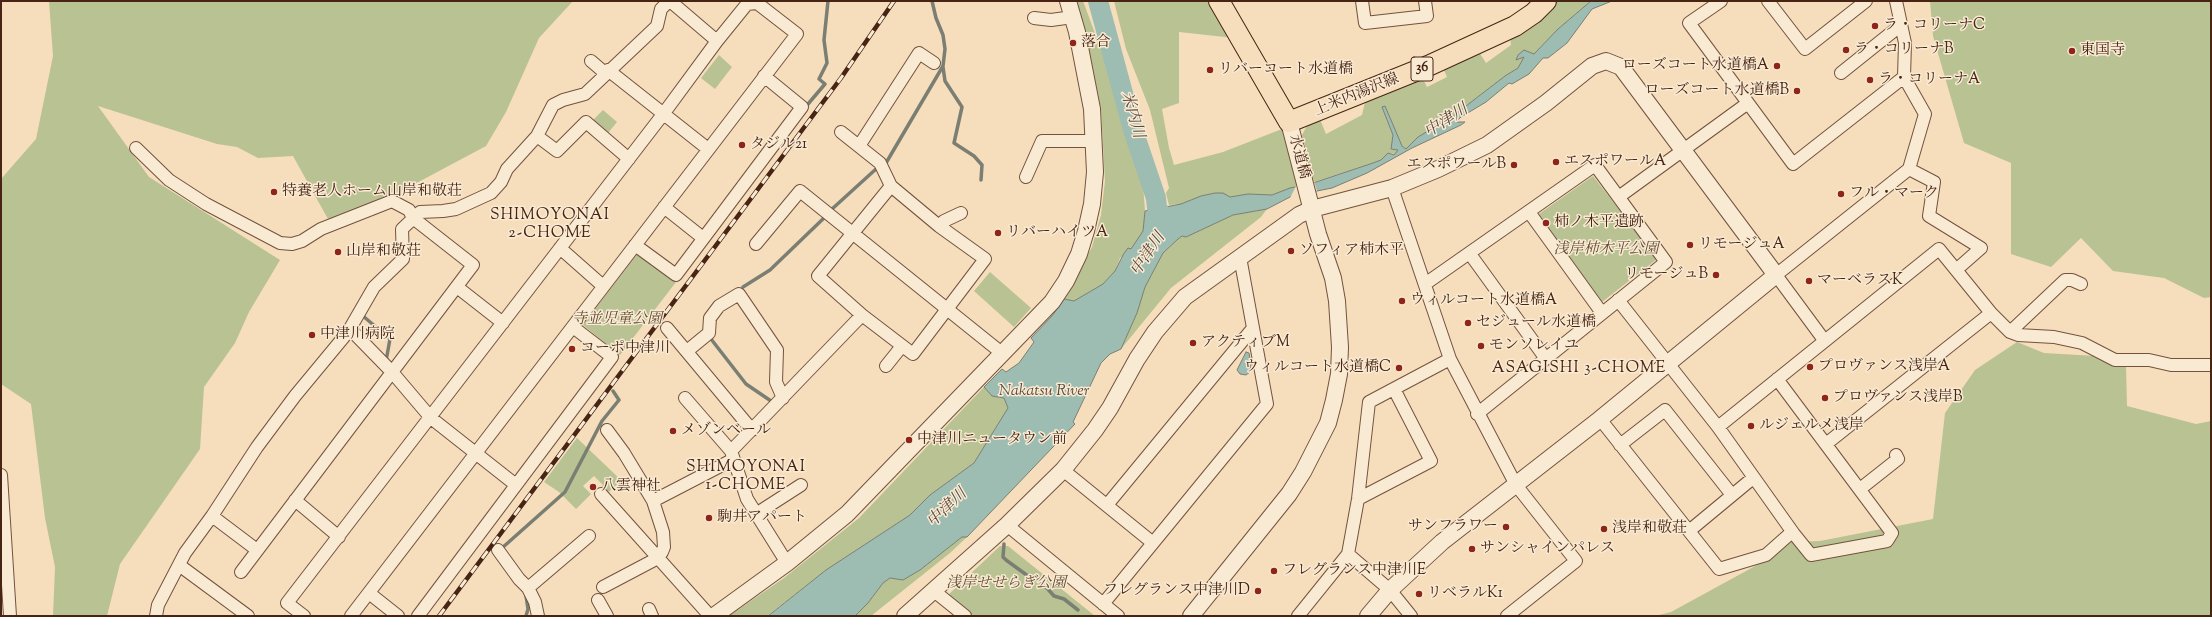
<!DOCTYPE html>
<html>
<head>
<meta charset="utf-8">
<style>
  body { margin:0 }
  #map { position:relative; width:2212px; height:617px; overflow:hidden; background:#f6debc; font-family:"Sorts Mill Goudy",serif }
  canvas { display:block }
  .frame { position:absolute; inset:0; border:2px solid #472414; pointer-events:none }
</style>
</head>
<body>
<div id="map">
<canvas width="2212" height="617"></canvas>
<div class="frame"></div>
</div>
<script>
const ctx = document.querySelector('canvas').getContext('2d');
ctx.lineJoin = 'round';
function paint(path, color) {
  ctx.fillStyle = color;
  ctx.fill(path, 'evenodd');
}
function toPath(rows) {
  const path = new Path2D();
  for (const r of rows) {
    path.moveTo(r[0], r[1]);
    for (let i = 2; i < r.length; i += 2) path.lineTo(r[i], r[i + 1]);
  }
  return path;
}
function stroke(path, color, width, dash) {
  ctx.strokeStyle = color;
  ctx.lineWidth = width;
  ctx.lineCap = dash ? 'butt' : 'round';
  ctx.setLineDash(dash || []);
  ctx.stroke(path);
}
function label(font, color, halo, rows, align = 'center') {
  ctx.font = font + ' "Sorts Mill Goudy","Noto Serif JP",serif';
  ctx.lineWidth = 3;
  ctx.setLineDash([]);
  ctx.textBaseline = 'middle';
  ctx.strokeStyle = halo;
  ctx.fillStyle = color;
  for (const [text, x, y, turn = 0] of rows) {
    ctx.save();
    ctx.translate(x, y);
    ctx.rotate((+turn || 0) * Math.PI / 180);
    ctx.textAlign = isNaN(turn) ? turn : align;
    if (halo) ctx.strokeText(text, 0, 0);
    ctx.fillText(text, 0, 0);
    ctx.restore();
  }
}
paint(toPath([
  [49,1,573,1,539,38,506,112,486,146,396,194,328,219,293,156,258,158,237,147,217,144,98,106,149,177,280,260,249,312,235,343,204,387,200,449,120,564,107,616,53,616,55,567,45,518,31,404,1,384,1,179,36,139,53,56],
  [1077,1,1083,1,1103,55,1119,108,1124,132,1143,184,1145,211,1143,231,1131,249,1120,258,1115,271,1103,284,1074,301,1064,299,1092,247,1101,215,1105,181,1101,109,1088,45],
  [1114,1,1211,1,1234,38,1179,32,1179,103,1162,109,1169,148,1174,165,1223,152,1282,129,1297,186,1272,195,1248,194,1230,197,1214,193,1201,196,1181,204,1169,205,1166,193,1169,188,1150,110,1126,49],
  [1557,1,1591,1,1558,29,1534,54,1527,51,1518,55,1516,59,1524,57,1518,68,1505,76,1453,116,1418,137,1406,149,1402,146,1395,131,1385,106,1382,107,1393,135,1391,149,1398,150,1395,154,1388,153,1381,160,1373,163,1314,182,1302,135,1310,120,1319,117,1326,134,1362,115,1365,102,1422,77,1427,87,1447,77,1443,68,1479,52,1486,63,1511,45,1510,38,1541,17],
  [1930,1,2211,1,2211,297,2204,298,2164,278,2113,271,2081,238,2051,267,2011,254,2011,163,1964,143,1933,36],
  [719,55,732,67,715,89,701,78],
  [603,110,617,122,608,133,593,120],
  [1593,176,1657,259,1602,302,1536,216],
  [1267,209,1261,217,1171,288,1121,349,1137,313,1145,287,1163,253,1178,239,1182,236,1186,237,1233,215],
  [638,253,676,282,620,355,583,325],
  [990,272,1031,308,1014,327,974,291],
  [2017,342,2044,353,2096,356,2126,366,2127,406,2196,424,2211,421,2211,616,1655,616,1671,612,1768,559,1791,542,1820,541,1933,519,1945,413,1975,370],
  [984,387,992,396,1004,398,1008,408,974,463,930,495,910,515,826,570,767,616,729,616,784,578,859,518],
  [577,438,622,481,606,494,601,488,603,485,594,476,583,486,591,494,576,509,559,492,544,482],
  [962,537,967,537,950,553,871,616,855,616,868,603,883,583,890,578,903,580,920,570],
  [1000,546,1008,546,1095,616,972,616,947,596]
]), '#b9c293');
const water = toPath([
  [1591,1,1612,1,1592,9,1567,43,1548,58,1543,58,1529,74,1512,84,1509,83,1486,102,1461,117,1456,122,1465,122,1461,125,1412,148,1367,173,1332,188,1292,196,1267,209,1233,215,1186,237,1182,236,1178,239,1163,253,1145,287,1137,313,1121,349,1110,354,1101,363,1073,422,1075,424,967,537,962,537,920,570,903,580,890,578,883,583,868,603,855,616,768,616,826,570,910,515,930,495,974,463,1008,408,1004,398,992,396,984,387,1002,369,1006,372,1019,363,1034,342,1031,338,1052,316,1064,299,1074,301,1103,284,1115,271,1123,255,1128,248,1131,249,1143,231,1145,211,1181,204,1201,196,1215,193,1223,193,1230,197,1248,194,1272,195,1290,188,1310,184,1373,163,1381,160,1388,153,1394,155,1398,150,1391,149,1393,135,1382,107,1385,106,1402,146,1406,149,1418,137,1453,116,1505,76,1518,68,1524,57,1516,60,1518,55,1524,50,1534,54,1558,29,1591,1],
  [1246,352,1249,353,1251,364,1250,372,1246,375,1240,374,1237,370,1246,352]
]);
paint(water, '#9dbcb2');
stroke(water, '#7b7f73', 1);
paint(toPath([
  [1314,181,1317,191,1290,198,1297,184]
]), '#f6debc');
stroke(toPath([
  [943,67,945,81,962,107,954,143,974,156,982,165,981,180],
  [808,104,825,84,819,79,827,63,824,40,828,1],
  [886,163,943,66,945,49,943,35,936,18,932,1],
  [832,209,876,169],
  [743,287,770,270,825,217],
  [363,316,390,339,386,361],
  [711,339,746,384,771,401],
  [1004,544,1003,557,1006,560,1028,576,1039,579,1054,596,1064,599,1078,610],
  [502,548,565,492,602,421,619,400,613,391],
  [526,616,528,609,526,596]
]), '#7b7f73', 3.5);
stroke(toPath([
  [1098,1,1133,130,1156,198,1157,208,1169,226]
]), '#9dbcb2', 20);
const minor = toPath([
  [670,1,717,41],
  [1362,1,1365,23,1427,16,1425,1],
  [1721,1,1689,23,1793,164,1904,77],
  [1768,1,1805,49,1866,1],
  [1034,18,1051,20,1073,17],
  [591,61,605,73],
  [608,70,708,149],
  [1841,73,1901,25],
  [841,132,880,163,891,186,939,226,985,259,913,354,862,315,818,276,891,186],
  [537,136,557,151,586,122,629,159],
  [859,146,919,53,934,63],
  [136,148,169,180,206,204,280,243,292,244,302,241,321,229,392,201,409,210,413,218,473,265,241,572],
  [1909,169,1934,182,1929,216,1981,248,1956,270],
  [1026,177,1042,141,1093,141],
  [1392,188,1450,359,1516,485,1576,561,1507,616],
  [1620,196,1748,103],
  [664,207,703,238],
  [1529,212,1602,313],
  [939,226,944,221,961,213],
  [756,244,800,191,1003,354],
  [635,245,676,275,802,107,764,76],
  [560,248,603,286],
  [1470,254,1546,359],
  [1425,284,1595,165,1666,262,1477,414],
  [457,287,503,323],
  [1618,300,1718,427,1794,534,1811,555,1887,541,1892,533,1777,379],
  [667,328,752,430],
  [350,329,392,372,431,418,516,485],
  [2010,332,2065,280,2072,280,2081,284],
  [1824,340,1776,275,1909,169,1925,114,1904,77,1905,43,1896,1],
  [687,351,709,333,710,318,719,306,739,294,777,350,776,382,783,398],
  [886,366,902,346],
  [685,398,731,451,747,499,787,563],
  [1600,419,1719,569,1766,555,1792,532],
  [1718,427,1939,249,1991,313,2010,332,2018,335,2054,337,2082,343,2115,360,2149,360,2171,365,2211,365],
  [607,430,624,453,653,501],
  [1826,444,1991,313],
  [1620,445,1665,410,1732,495],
  [731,451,862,315],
  [1063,470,1153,543],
  [1,475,10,616],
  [1860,489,1898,459,1896,455],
  [601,494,710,616],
  [1358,499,1431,461,1394,389],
  [295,500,339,537],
  [1107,505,1253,328],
  [756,514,801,485],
  [212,516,257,550],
  [1007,525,1118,616],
  [1689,531,1753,478],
  [498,550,519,579,528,588,535,602,538,616],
  [1348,554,1390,590,1411,616],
  [179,565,248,616],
  [603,587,658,558,662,552,664,547,663,532,653,501,732,460],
  [528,588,589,536],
  [934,591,965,616],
  [369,593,398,616],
  [598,600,607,616],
  [1103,604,1267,404,1240,257],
  [649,609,652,616],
  [156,616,158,605,185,553,212,516,257,447,295,396,348,332,374,287,403,259,402,229,420,212,443,211,456,209,491,193,501,182,507,169,537,136,553,105,563,100,585,94,657,26,661,9,669,1],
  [304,616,287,603,664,113,717,41,747,4,757,3,797,34,351,616],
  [418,616,612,357,573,327],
  [1298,616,1348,554,1358,499,1369,402,1450,359]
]);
const tertiary = toPath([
  [714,616,787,563,847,514,1052,302,1066,281,1079,254,1086,231,1092,204,1095,172,1092,109,1077,32,1068,1],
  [905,616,1007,525,1063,470,1095,430,1110,408,1137,359,1155,332,1185,297,1299,215,1312,209,1392,188,1438,169,1487,145,1546,103,1592,66,1606,61,1621,67,1776,275,1600,419,1442,542,1390,590,1368,616],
  [1191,616,1289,494,1303,472,1328,423,1334,400,1339,374,1340,347,1337,301,1333,278,1318,234,1289,122]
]);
const primary = toPath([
  [1219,1,1289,122,1428,66,1515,26,1534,13,1546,1]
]);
stroke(minor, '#73523e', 14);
stroke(tertiary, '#73523e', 18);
stroke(primary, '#472414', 22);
stroke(minor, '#f9ead3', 12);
stroke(tertiary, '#f9ead3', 16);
stroke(primary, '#f6debc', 20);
const rail = toPath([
  [439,616,841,78,894,1]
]);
stroke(rail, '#472414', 4.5);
stroke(rail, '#f9ead3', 3, [9]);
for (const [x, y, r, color] of [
  [1875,26,4,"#8f2418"],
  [1073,43,4,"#8f2418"],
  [1846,50,4,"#8f2418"],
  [2072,51,4,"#8f2418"],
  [1777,66,4,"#8f2418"],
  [1210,70,4,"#8f2418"],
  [1870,80,4,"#8f2418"],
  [1797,91,4,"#8f2418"],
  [742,145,4,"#8f2418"],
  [1556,162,4,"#8f2418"],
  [1514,165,4,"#8f2418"],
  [274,192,4,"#8f2418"],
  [1841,194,4,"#8f2418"],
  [1546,223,4,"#8f2418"],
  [998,233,4,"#8f2418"],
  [1690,245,4,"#8f2418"],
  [1291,251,4,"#8f2418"],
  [338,252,4,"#8f2418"],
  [1716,275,4,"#8f2418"],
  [1809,281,4,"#8f2418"],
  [1402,301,4,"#8f2418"],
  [1468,323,4,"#8f2418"],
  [312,335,4,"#8f2418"],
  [1193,343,4,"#8f2418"],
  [1481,346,4,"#8f2418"],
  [572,349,4,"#8f2418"],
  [1810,367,4,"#8f2418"],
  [1399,368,4,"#8f2418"],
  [1825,398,4,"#8f2418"],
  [1751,426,4,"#8f2418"],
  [673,431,4,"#8f2418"],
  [909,440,4,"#8f2418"],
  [593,487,4,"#8f2418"],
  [709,518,4,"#8f2418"],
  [1506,527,4,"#8f2418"],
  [1604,529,4,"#8f2418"],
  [1472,549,4,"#8f2418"],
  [1274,571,4,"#8f2418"],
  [1258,591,4,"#8f2418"],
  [1419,594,4,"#8f2418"]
]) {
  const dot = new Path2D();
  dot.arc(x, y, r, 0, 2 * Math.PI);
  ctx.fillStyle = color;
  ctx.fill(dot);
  stroke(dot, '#f9ead3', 1.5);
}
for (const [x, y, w] of [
  [1422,69,22]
]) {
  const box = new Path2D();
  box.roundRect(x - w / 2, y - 12, w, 24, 3);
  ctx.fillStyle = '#f9ead3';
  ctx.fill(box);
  stroke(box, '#472414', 1);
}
label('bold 14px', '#472414', null, [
  ["36",1422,69]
]);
label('15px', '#472414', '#f9ead3', [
  ["ラ・コリーナC",1883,26],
  ["落合",1081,43],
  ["ラ・コリーナB",1854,50],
  ["東国寺",2080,51],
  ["ローズコート水道橋A",1769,66,"right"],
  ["リバーコート水道橋",1218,70],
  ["ラ・コリーナA",1878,80],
  ["ローズコート水道橋B",1789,91,"right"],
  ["タジル21",750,145],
  ["エスポワールA",1564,162],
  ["エスポワールB",1506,165,"right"],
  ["特養老人ホーム山岸和敬荘",282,192],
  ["フル・マーク",1849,194],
  ["柿ノ木平遺跡",1554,223],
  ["リバーハイツA",1006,233],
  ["リモージュA",1698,245],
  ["ソフィア柿木平",1299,251],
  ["山岸和敬荘",346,252],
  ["リモージュB",1708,275,"right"],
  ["マーベラスK",1817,281],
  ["ウィルコート水道橋A",1410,301],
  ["セジュール水道橋",1476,323],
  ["中津川病院",320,335],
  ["アクティブM",1201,343],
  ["モンソレイユ",1489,346],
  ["コーポ中津川",580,349],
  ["プロヴァンス浅岸A",1818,367],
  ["ウィルコート水道橋C",1391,368,"right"],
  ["プロヴァンス浅岸B",1833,398],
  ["ルジェルメ浅岸",1759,426],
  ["メゾンベール",681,431],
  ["中津川ニュータウン前",917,440],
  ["八雲神社",601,487],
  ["駒井アパート",717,518],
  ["サンフラワー",1498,527,"right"],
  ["浅岸和敬荘",1612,529],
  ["サンシャインパレス",1480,549],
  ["フレグランス中津川E",1282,571],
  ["フレグランス中津川D",1250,591,"right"],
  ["リベラルK1",1427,594]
], 'left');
label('15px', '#472414', '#f9ead3', [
  ["上米内湯沢線",1357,96,-22],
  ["水道橋",1298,157,75]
]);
label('italic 15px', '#644c34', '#f9ead3', [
  ["浅岸柿木平公園",1606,250],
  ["寺並児童公園",617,320],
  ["浅岸せせらぎ公園",1006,584]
]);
label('italic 16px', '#5c4a3c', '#f9ead3', [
  ["米内川",1131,115,74],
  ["中津川",1447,122,-33],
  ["中津川",1149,255,-56],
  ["Nakatsu River",1044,392],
  ["中津川",948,509,-44]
]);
ctx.letterSpacing = '1px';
label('16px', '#472414', '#f9ead3', [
  ["SHIMOYONAI",550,216],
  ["2-CHOME",550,234],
  ["ASAGISHI 3-CHOME",1579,369],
  ["SHIMOYONAI",746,468],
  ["1-CHOME",746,486]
]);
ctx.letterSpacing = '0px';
</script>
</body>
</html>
